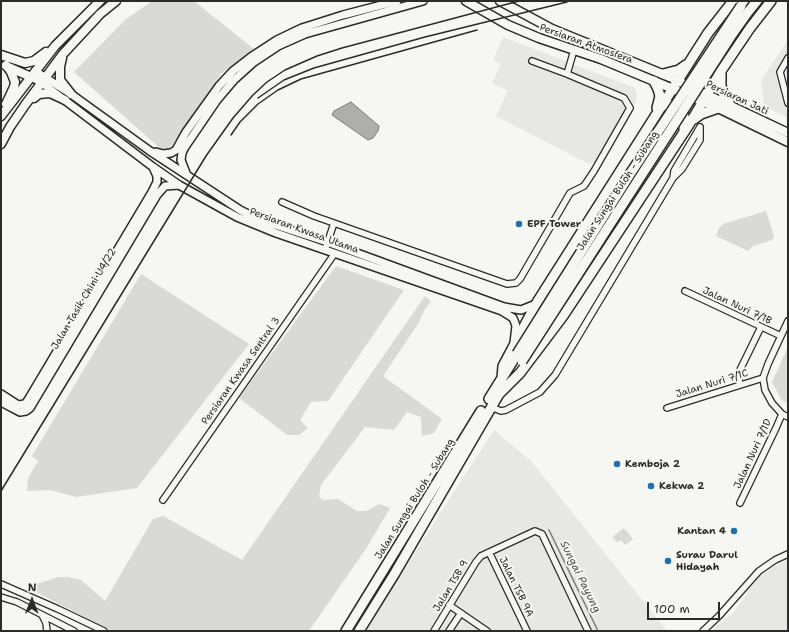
<!DOCTYPE html>
<html>
<head>
<meta charset="utf-8">
<style>
  body { margin:0 }
  #map { position:relative; width:789px; height:632px; overflow:hidden; background:#f6f6f2; font-family:"Shantell Sans",sans-serif }
  canvas { display:block }
  .frame { position:absolute; inset:0; border:2px solid #2b2b2b; pointer-events:none }
  .north { position:absolute; left:12px; top:580px; width:40px; height:40px; -webkit-text-stroke:3px #f6f6f2; paint-order:stroke; rotate:1deg; font-size:11px; font-weight:700; line-height:16px; text-align:center; color:#2b2b2b }
  .north::after { content:''; display:block; margin:auto; width:14px; height:18px; background:#2b2b2b; clip-path:polygon(50% 0,100% 100%,50% 72%,0 100%) }
  .scale { position:absolute; left:647px; top:602px; width:73px; height:18px; box-sizing:border-box; border:2px solid #2b2b2b; border-top:0; padding-left:5px; font-size:12px; line-height:14px; white-space:nowrap; color:#2b2b2b; -webkit-text-stroke:3px #f6f6f2; paint-order:stroke }
</style>
</head>
<body>
<div id="map">
<canvas width="789" height="632"></canvas>
<div class="frame"></div>
<div class="north">N</div>
<div class="scale">100 m</div>
</div>
<script>
const ctx = document.querySelector('canvas').getContext('2d');
ctx.lineJoin = 'round';
function paint(path, color) {
  ctx.fillStyle = color;
  ctx.fill(path, 'evenodd');
}
function toPath(rows) {
  const path = new Path2D();
  for (const r of rows) {
    path.moveTo(r[0], r[1]);
    for (let i = 2; i < r.length; i += 2) path.lineTo(r[i], r[i + 1]);
  }
  return path;
}
function stroke(path, color, width, dash) {
  ctx.strokeStyle = color;
  ctx.lineWidth = width;
  ctx.lineCap = dash ? 'butt' : 'round';
  ctx.setLineDash(dash || []);
  ctx.stroke(path);
}
function label(font, color, halo, rows, align = 'center') {
  ctx.font = font + ' "Shantell Sans",sans-serif';
  ctx.lineWidth = 4;
  ctx.setLineDash([]);
  ctx.textBaseline = 'middle';
  ctx.strokeStyle = halo;
  ctx.fillStyle = color;
  for (const [text, x, y, turn = 0] of rows) {
    ctx.save();
    ctx.translate(x, y);
    ctx.rotate((+turn || 0) * Math.PI / 180);
    ctx.textAlign = isNaN(turn) ? turn : align;
    if (halo) ctx.strokeText(text, 0, 0);
    ctx.fillText(text, 0, 0);
    ctx.restore();
  }
}
paint(toPath([
  [503,37,635,88,637,94,636,102,600,162,587,163,496,116,508,91,492,83,501,64,493,60],
  [788,40,788,118,764,106,761,80],
  [494,430,531,461,667,631,366,631,379,608],
  [788,559,788,631,711,631,734,612,752,586,765,572]
]), '#e7e7e3');
paint(toPath([
  [152,1,194,1,254,49,221,74,170,148,163,151,74,72,125,20],
  [766,211,774,236,772,240,753,246,748,251,716,236,719,228,723,224],
  [336,266,404,290,328,401,311,402,300,420,308,428,299,435,287,435,239,398],
  [141,274,249,344,137,488,76,497,50,490,27,491,28,478,38,461,32,456],
  [425,296,431,301,425,309,418,324,383,376,442,419,434,433,422,436,421,417,407,412,394,430,365,427,321,485,319,497,324,500,338,499,357,511,366,511,379,504,390,508,367,547,309,631,112,631,36,592,37,584,58,577,68,577,81,580,105,601,153,519,163,516,242,560],
  [788,347,788,403,782,401,772,382],
  [624,528,633,539,625,545,621,540,617,542,612,537]
]), '#d9d9d5');
const water = toPath([
  [351,102,379,126,378,131,373,138,368,140,332,115,334,111,351,102]
]);
paint(water, '#aeaeab');
stroke(water, '#7a7a78', 1);
stroke(toPath([
  [549,530,598,631]
]), '#7a7a78', 1.5);
const minor = toPath([
  [788,58,780,72,788,103],
  [532,61,567,74],
  [673,178,674,171,700,127],
  [282,202,314,216,507,284,516,283,520,279,570,193,584,186,594,171,630,108,624,98,567,74,574,50],
  [325,250,334,223],
  [685,291,781,336],
  [788,321,768,364,763,378,765,390,772,403,782,414,788,417],
  [740,385,738,374,761,327],
  [491,407,501,411,506,410,540,392,555,375,673,178,682,169,700,140,700,127],
  [667,408,763,378],
  [163,500,335,253],
  [740,503,776,428,782,414],
  [489,552,527,631],
  [1,584,58,609,104,631],
  [1,597,17,602,74,631],
  [449,605,487,631],
  [42,615,46,623,47,631],
  [434,631,476,562,481,556,535,531,542,534,588,631],
  [449,631,461,613],
  [703,631,719,616,759,571,775,560,788,554]
]);
const tertiary = toPath([
  [35,71,71,94,150,151,240,210,260,220,327,242,504,307,521,310,536,304],
  [31,77,42,83,153,167,179,185,237,217,276,233,502,311,513,318,515,323,516,326,514,343],
  [156,152,163,154,171,153,176,150,186,132,219,86,233,71,251,57,277,40,302,28,343,15,397,1],
  [186,173,181,160,182,153,185,147,217,100,234,80,254,62,278,46,305,34,423,1],
  [1,394,18,405,25,404,28,400,152,192,157,182,157,176,153,167],
  [1,402,20,412,26,411,30,408,157,195,165,186,179,185]
]);
const secondary = toPath([
  [466,1,508,25,539,38,601,59,654,81,718,108,788,142],
  [500,1,552,29,672,78,788,133],
  [1,55,25,63,34,61,46,52],
  [62,58,60,67,60,80,71,94],
  [6,65,11,72,15,82,14,87,6,104],
  [6,66,31,77],
  [34,98,39,94,50,93,65,100],
  [1,116,55,46,100,1],
  [1,144,10,127,25,105,63,54,100,14,116,1]
]);
const trunk = toPath([
  [748,12,757,1],
  [721,71,721,86,724,95,730,105],
  [663,74,679,70,686,65],
  [654,81,658,89,660,96,657,108],
  [662,106,671,105,677,106,682,111,684,116,684,131],
  [694,119,701,114,718,108],
  [502,378,503,366,536,304,708,33,733,1],
  [489,399,517,354],
  [346,631,481,411],
  [359,631,395,573,499,394,520,373,563,316,690,123,721,71,750,28,771,1]
]);
stroke(minor, '#2b2b2b', 8);
stroke(tertiary, '#2b2b2b', 10);
stroke(secondary, '#2b2b2b', 11);
stroke(trunk, '#2b2b2b', 12);
stroke(minor, '#f6f6f2', 5.5);
stroke(tertiary, '#f6f6f2', 7);
stroke(secondary, '#f6f6f2', 8);
stroke(trunk, '#f6f6f2', 9);
stroke(toPath([
  [258,98,284,80,314,68,425,37,567,2],
  [231,135,240,122,258,104,278,90,301,79,477,30],
  [1,491,206,156,233,118,253,95,267,82,285,70,317,56,342,48,519,1]
]), '#2b2b2b', 1.5);
const trunkBridge = toPath([
  [517,354,630,174,741,6],
  [522,361,731,36,748,12]
]);
stroke(trunkBridge, '#2b2b2b', 12, []);
stroke(trunkBridge, '#f6f6f2', 9);
for (const [x, y, r, color] of [
  [519,224,4,"#1f6fb2"],
  [617,464,4,"#1f6fb2"],
  [651,486,4,"#1f6fb2"],
  [734,531,4,"#1f6fb2"],
  [668,561,4,"#1f6fb2"]
]) {
  const dot = new Path2D();
  dot.arc(x, y, r, 0, 2 * Math.PI);
  ctx.fillStyle = color;
  ctx.fill(dot);
  stroke(dot, '#f6f6f2', 1.5);
}
label('10px', '#2b2b2b', '#f6f6f2', [
  ["Persiaran Atmosfera",586,44,20],
  ["Persiaran Jati",737,98,25],
  ["Jalan Sungai Buloh - Subang",618,191,-57],
  ["Persiaran Kwasa Utama",304,231,20],
  ["Jalan Tasik Chini U4/22",84,299,-59],
  ["Jalan Nuri 7/1B",737,306,25],
  ["Persiaran Kwasa Sentral 3",241,371,-55],
  ["Jalan Nuri 7/1C",712,384,-17],
  ["Jalan Nuri 7/1D",753,454,-65],
  ["Jalan Sungai Buloh - Subang",415,499,-58],
  ["Jalan TSB 9",451,586,-59],
  ["Jalan TSB 9A",516,587,64]
]);
label('bold 10px', '#2b2b2b', '#f6f6f2', [
  ["EPF Tower",527,224],
  ["Kemboja 2",625,464],
  ["Kekwa 2",659,486],
  ["Kantan 4",726,531,"right"],
  ["Surau Darul",676,555],
  ["Hidayah",676,567]
], 'left');
label('italic 11px', '#525251', '#f6f6f2', [
  ["Sungai Payung",580,577,64]
]);
</script>
</body>
</html>
